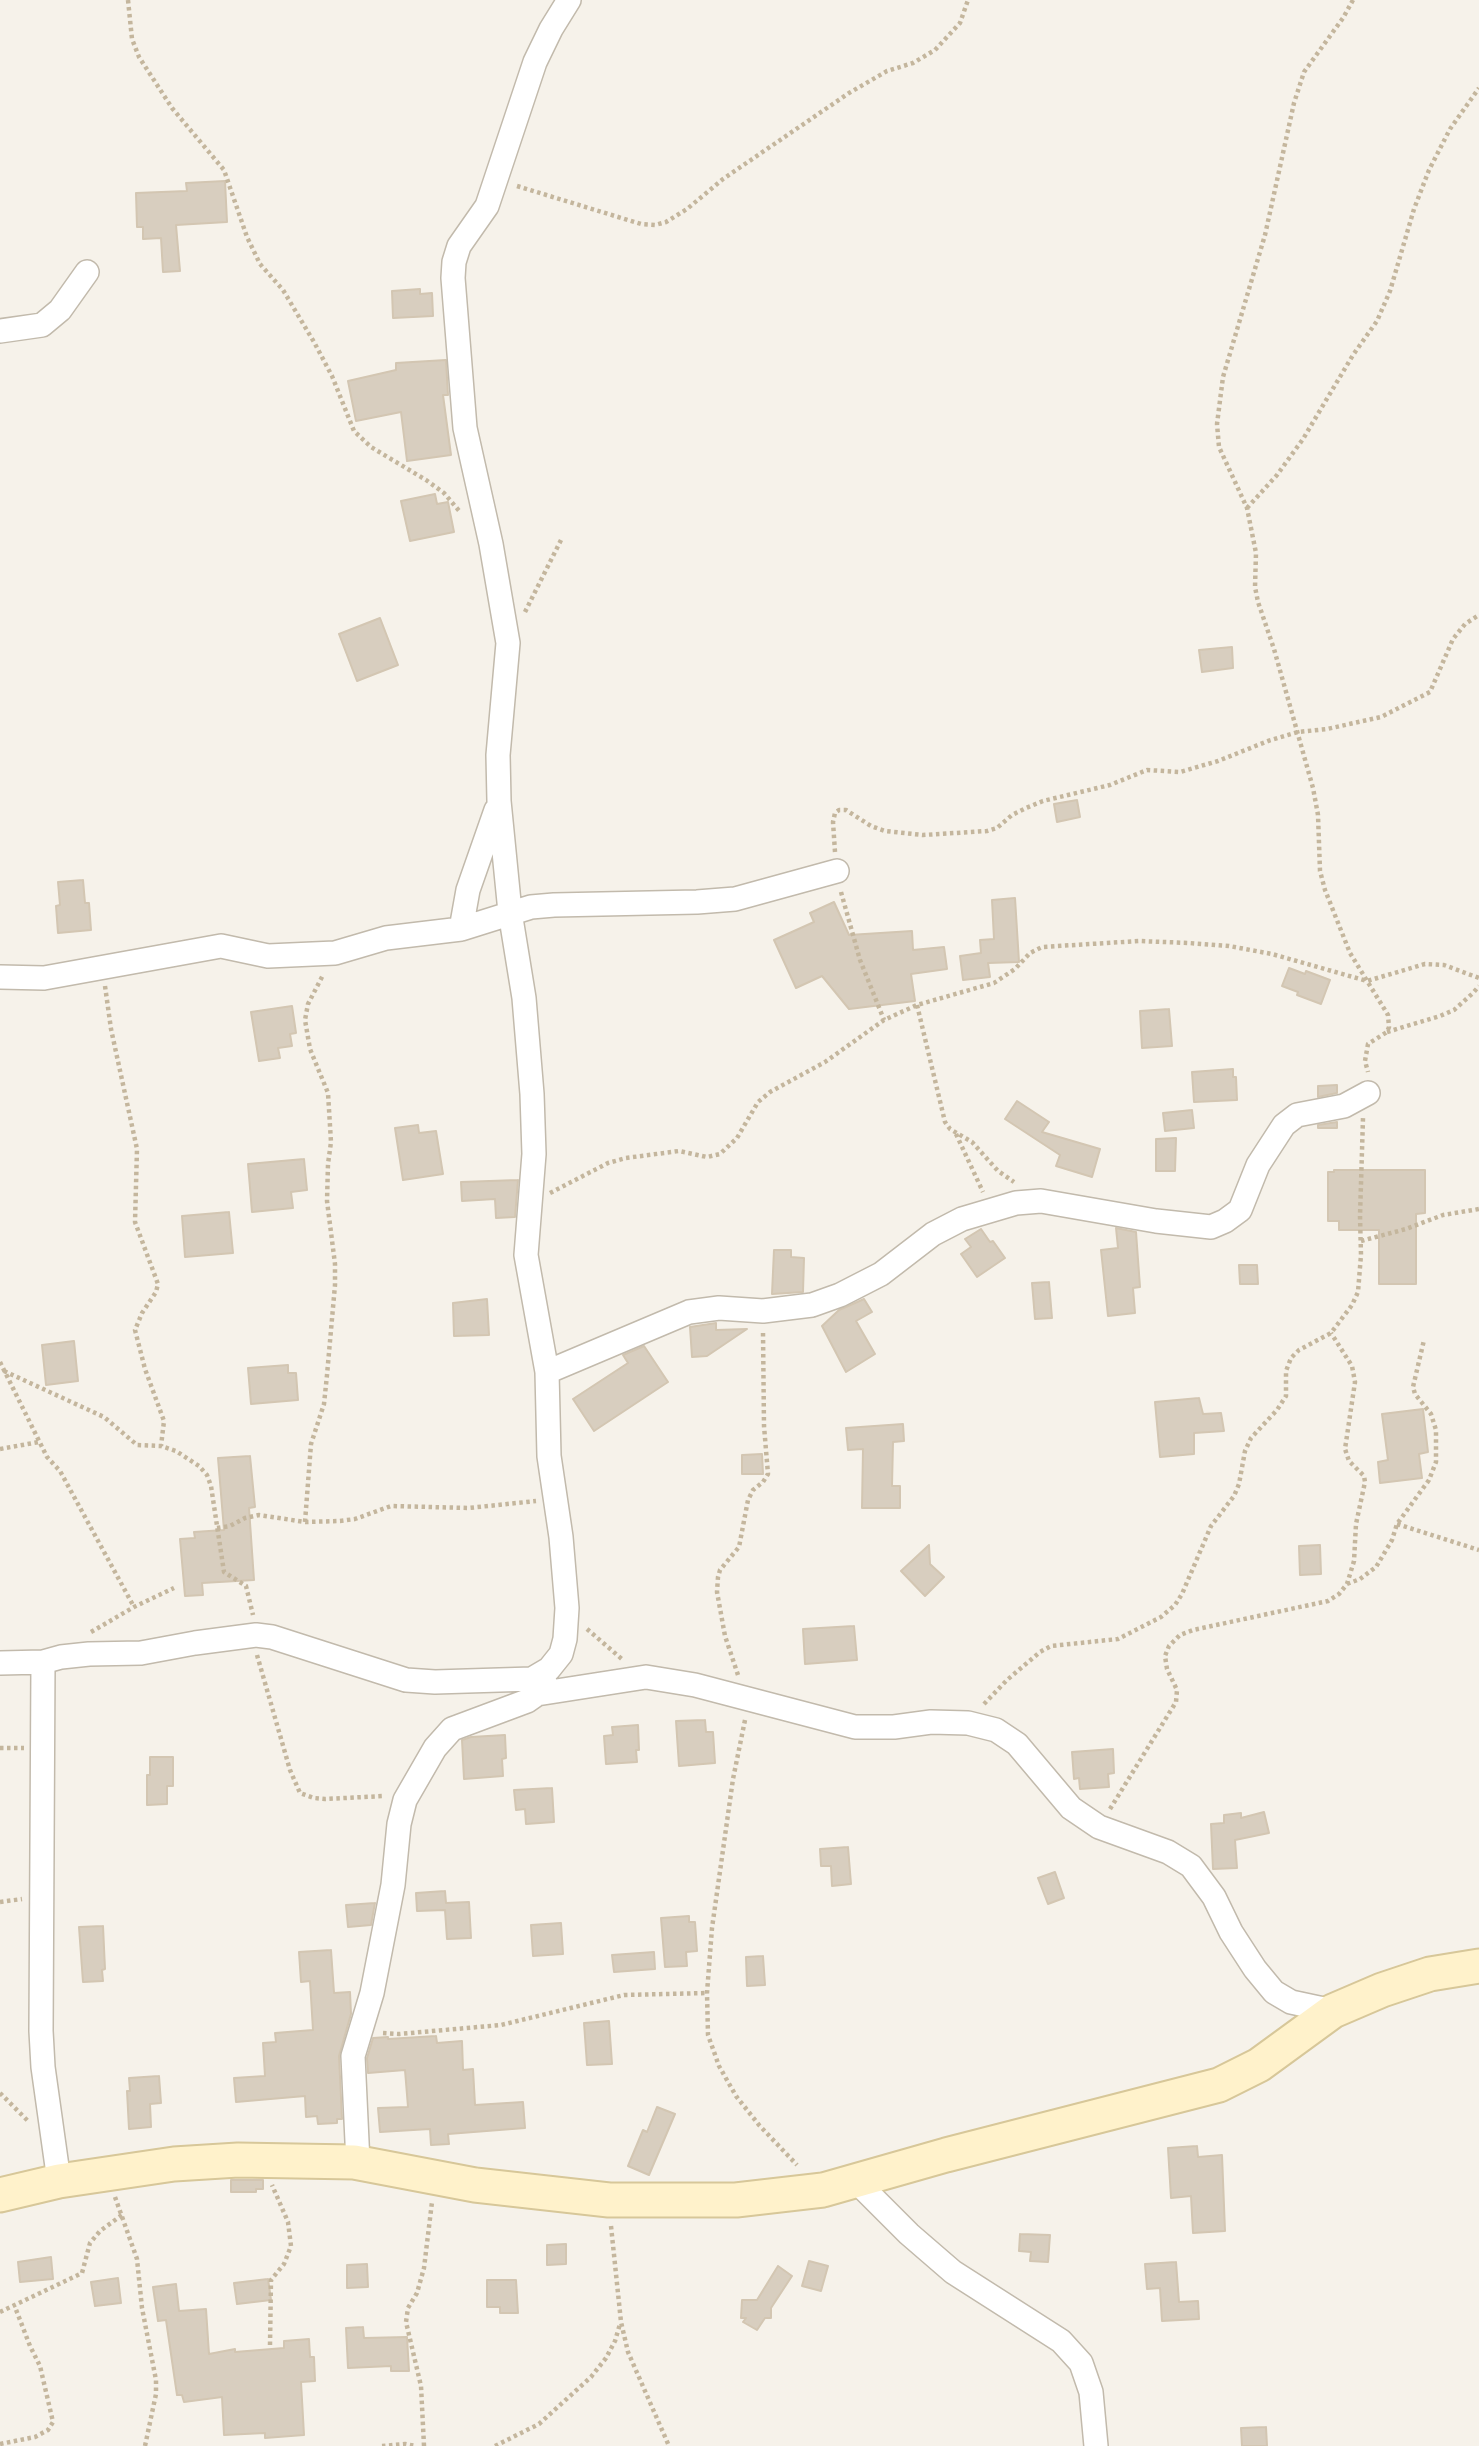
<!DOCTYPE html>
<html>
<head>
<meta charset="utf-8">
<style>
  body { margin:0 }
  canvas { display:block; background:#f6f2ea }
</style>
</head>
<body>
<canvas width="1479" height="2446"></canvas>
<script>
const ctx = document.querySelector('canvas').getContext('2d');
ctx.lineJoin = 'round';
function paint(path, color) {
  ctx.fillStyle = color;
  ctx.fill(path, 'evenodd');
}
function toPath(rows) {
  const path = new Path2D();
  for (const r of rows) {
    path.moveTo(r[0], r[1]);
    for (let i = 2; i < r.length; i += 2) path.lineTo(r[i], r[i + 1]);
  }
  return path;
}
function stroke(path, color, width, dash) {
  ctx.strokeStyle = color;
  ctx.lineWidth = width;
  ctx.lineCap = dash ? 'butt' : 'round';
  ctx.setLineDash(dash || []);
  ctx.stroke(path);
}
const building = toPath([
  [225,181,227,222,176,225,180,271,163,272,161,238,143,239,143,227,137,227,136,193,187,191,186,183,225,181],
  [420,289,420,294,432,293,433,316,393,318,392,291,420,289],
  [446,360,448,395,443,395,451,455,407,461,401,412,356,421,348,381,396,370,396,363,446,360],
  [435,494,437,504,448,502,454,532,410,541,401,501,435,494],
  [380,618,398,665,357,681,339,634,380,618],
  [1232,647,1233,668,1202,672,1199,650,1232,647],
  [1077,800,1080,817,1057,822,1054,804,1077,800],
  [83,880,85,903,89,903,91,930,58,933,56,906,60,905,58,882,83,880],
  [1015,898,1019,962,988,963,990,977,963,980,960,956,981,953,980,940,994,939,992,900,1015,898],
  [834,902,849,935,912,931,913,950,944,947,947,969,911,974,915,1001,849,1009,822,976,796,988,774,940,814,922,810,913,834,902],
  [1289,968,1305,974,1306,971,1330,980,1321,1004,1297,995,1298,992,1282,986,1289,968],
  [292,1006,296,1033,290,1034,292,1046,278,1048,280,1058,259,1061,251,1012,292,1006],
  [1169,1009,1172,1046,1142,1048,1140,1011,1169,1009],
  [1233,1069,1233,1077,1236,1077,1237,1100,1194,1102,1192,1072,1233,1069],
  [1337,1085,1337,1093,1318,1097,1318,1086,1337,1085],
  [1017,1101,1049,1122,1042,1132,1100,1149,1092,1177,1056,1166,1060,1155,1005,1119,1017,1101],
  [1192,1110,1194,1128,1165,1131,1163,1113,1192,1110],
  [1337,1122,1337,1128,1318,1128,1318,1125,1337,1122],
  [418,1125,419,1133,436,1131,443,1174,403,1180,395,1128,418,1125],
  [1176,1138,1175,1171,1156,1171,1156,1139,1176,1138],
  [304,1159,307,1190,291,1192,293,1208,252,1212,248,1164,304,1159],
  [1334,1170,1425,1170,1425,1213,1416,1214,1416,1284,1379,1284,1379,1230,1339,1230,1339,1221,1328,1221,1328,1172,1334,1172,1334,1170],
  [518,1180,515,1217,496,1218,495,1199,462,1201,461,1182,518,1180],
  [229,1212,233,1253,185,1257,182,1216,229,1212],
  [1116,1228,1136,1232,1140,1287,1133,1288,1135,1313,1108,1316,1101,1250,1118,1248,1116,1228],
  [981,1229,990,1242,993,1241,1005,1258,977,1277,961,1254,971,1247,965,1239,981,1229],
  [774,1250,791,1250,791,1257,804,1258,803,1292,772,1294,774,1250],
  [1239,1265,1257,1265,1258,1284,1240,1284,1239,1265],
  [1049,1282,1052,1318,1035,1319,1032,1283,1049,1282],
  [487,1299,489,1335,454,1336,453,1303,487,1299],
  [864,1299,872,1312,856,1321,875,1354,846,1372,822,1326,839,1310,864,1299],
  [716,1323,716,1330,747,1329,707,1356,692,1357,690,1327,716,1323],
  [74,1341,78,1381,46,1385,42,1345,74,1341],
  [644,1346,668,1382,594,1431,573,1399,628,1363,623,1355,644,1346],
  [288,1365,288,1373,296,1373,298,1400,251,1404,248,1368,288,1365],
  [1199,1398,1203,1414,1221,1413,1224,1431,1194,1433,1194,1454,1160,1457,1155,1402,1199,1398],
  [1423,1409,1428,1452,1419,1454,1422,1478,1380,1483,1378,1462,1388,1460,1382,1414,1423,1409],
  [903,1424,904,1441,893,1442,892,1486,900,1486,900,1508,862,1508,863,1449,848,1450,846,1428,903,1424],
  [762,1454,763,1474,742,1474,742,1455,762,1454],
  [250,1456,255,1507,249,1508,254,1580,202,1583,203,1595,185,1596,180,1539,195,1538,194,1532,224,1530,218,1458,250,1456],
  [929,1545,930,1564,944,1577,925,1596,901,1571,929,1545],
  [1320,1545,1321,1574,1300,1575,1299,1546,1320,1545],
  [854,1626,857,1660,805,1664,803,1629,854,1626],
  [705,1720,706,1732,713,1732,715,1763,679,1766,676,1721,705,1720],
  [638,1725,639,1750,636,1750,637,1762,606,1764,604,1736,613,1735,612,1727,638,1725],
  [505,1735,506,1758,502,1759,503,1776,464,1779,462,1740,471,1737,505,1735],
  [1113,1749,1114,1773,1108,1774,1109,1787,1080,1789,1079,1778,1074,1779,1072,1752,1113,1749],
  [150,1757,173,1757,173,1786,167,1786,167,1804,147,1805,147,1775,150,1775,150,1757],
  [552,1788,554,1822,526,1824,525,1809,516,1810,514,1790,552,1788],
  [1264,1812,1269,1833,1235,1840,1237,1868,1213,1869,1211,1824,1224,1823,1224,1815,1241,1813,1241,1818,1264,1812],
  [848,1847,851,1884,832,1886,831,1866,821,1866,820,1849,848,1847],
  [1055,1872,1064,1898,1048,1904,1038,1878,1055,1872],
  [445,1891,446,1903,469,1902,471,1938,447,1939,445,1910,417,1911,416,1893,445,1891],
  [375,1903,371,1925,348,1927,346,1905,375,1903],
  [689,1916,689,1922,695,1922,697,1951,686,1952,687,1966,665,1967,661,1918,689,1916],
  [561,1923,563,1954,533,1956,531,1925,561,1923],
  [103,1926,105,1969,102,1970,103,1981,83,1982,79,1927,103,1926],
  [331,1950,334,1993,350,1992,351,2014,339,2056,342,2119,337,2119,337,2123,318,2124,317,2116,306,2117,305,2096,236,2102,234,2078,265,2076,263,2043,276,2042,275,2033,313,2030,310,1981,301,1982,299,1952,331,1950],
  [654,1952,655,1969,614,1972,612,1955,654,1952],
  [763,1956,765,1985,747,1986,746,1957,763,1956],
  [609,2021,612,2064,587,2065,584,2023,609,2021],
  [436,2036,437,2043,462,2041,463,2070,473,2069,475,2105,523,2102,525,2128,448,2134,449,2144,431,2145,430,2129,380,2132,378,2108,408,2107,405,2070,368,2073,367,2058,373,2038,388,2037,388,2039,436,2036],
  [159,2076,161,2103,150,2104,151,2127,129,2129,127,2091,130,2091,129,2078,159,2076],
  [657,2107,675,2114,649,2175,628,2166,643,2130,647,2132,657,2107],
  [1197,2146,1198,2157,1222,2155,1225,2231,1193,2233,1191,2196,1171,2198,1168,2148,1197,2146],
  [231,2180,263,2180,263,2189,256,2189,256,2192,231,2192,231,2180],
  [1020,2234,1050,2235,1048,2262,1030,2261,1031,2252,1019,2251,1020,2234],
  [566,2244,566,2264,547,2265,547,2245,566,2244],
  [51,2257,53,2279,20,2282,18,2262,51,2257],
  [809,2261,828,2266,821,2291,802,2286,809,2261],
  [1176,2262,1179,2302,1198,2301,1199,2319,1162,2321,1160,2288,1147,2289,1145,2264,1176,2262],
  [367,2264,368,2287,347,2288,347,2265,367,2264],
  [778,2266,792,2276,771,2308,771,2318,765,2318,757,2330,743,2322,746,2318,741,2318,742,2300,757,2300,778,2266],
  [118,2278,121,2303,95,2306,91,2282,118,2278],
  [268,2279,271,2300,237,2304,234,2283,268,2279],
  [487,2280,516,2280,518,2313,500,2313,500,2307,487,2307,487,2280],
  [176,2284,179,2311,206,2309,209,2354,235,2349,235,2352,284,2348,284,2341,309,2339,310,2357,314,2357,315,2381,301,2382,304,2435,265,2438,265,2433,224,2435,222,2397,184,2402,182,2395,177,2395,166,2320,158,2321,153,2287,176,2284],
  [363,2327,364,2338,407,2337,409,2371,391,2371,391,2366,348,2368,346,2328,363,2327],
  [1266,2427,1267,2446,1242,2446,1241,2428,1266,2427]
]);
paint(building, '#d8cebf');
stroke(building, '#d3c6b2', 2);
const street = toPath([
  [0,331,42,325,60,310,87,272],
  [461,929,468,890,496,810],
  [0,977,44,978,221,946,268,956,335,953,386,938,461,929,531,907,554,905,697,902,735,899,837,871],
  [547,1372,689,1312,719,1308,763,1311,812,1305,840,1295,881,1274,933,1234,962,1219,1016,1203,1041,1201,1156,1221,1211,1227,1225,1221,1240,1210,1258,1165,1284,1125,1297,1115,1344,1106,1368,1093],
  [43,1662,41,2031,43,2067,59,2181],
  [0,1663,43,1662,61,1657,89,1654,141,1653,195,1643,256,1635,272,1637,406,1680,435,1682,532,1679,549,1669,561,1654,565,1639,567,1608,561,1537,549,1456,547,1372,526,1255,534,1154,532,1094,524,998,510,912,499,801,498,755,508,643,491,544,465,428,453,278,454,262,459,246,487,206,535,62,551,29,569,0],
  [537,1694,646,1677,695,1685,855,1727,894,1727,931,1722,968,1723,996,1730,1017,1744,1071,1808,1099,1827,1168,1852,1191,1866,1214,1897,1231,1932,1255,1969,1274,1992,1291,2002,1333,2011],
  [358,2163,353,2056,372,1993,393,1885,399,1824,405,1800,435,1748,452,1729,527,1701,537,1694,545,1682],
  [856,2181,909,2234,953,2272,1061,2341,1081,2363,1091,2392,1096,2446]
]);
const secondary = toPath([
  [0,2195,59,2181,174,2164,238,2160,354,2162,475,2185,609,2200,736,2200,823,2190,946,2155,1219,2085,1259,2065,1333,2011,1382,1990,1430,1974,1479,1966]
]);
stroke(street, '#c2baac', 26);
stroke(secondary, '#d7c799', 37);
stroke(toPath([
  [128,0,132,39,139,57,172,108,224,170,247,237,260,264,283,290,314,342,332,376,354,431,371,447,426,480,444,493,461,513],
  [1353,0,1343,18,1304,72,1294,103,1265,235,1223,377,1217,424,1219,447,1247,508,1256,553,1255,587,1258,602,1274,649,1313,788,1318,815,1320,871,1325,890,1350,953,1388,1015,1389,1027,1387,1032,1368,1044,1365,1061,1368,1072],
  [517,186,641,224,655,225,666,222,687,209,723,179,849,93,887,71,913,63,935,50,960,23,968,0],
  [1247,508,1277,475,1303,439,1353,355,1377,321,1390,291,1414,209,1429,170,1450,129,1479,88],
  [525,612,562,538],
  [835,852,833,822,835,813,839,810,846,810,871,826,885,831,923,835,987,831,997,828,1012,815,1026,808,1043,801,1110,785,1147,770,1180,772,1218,761,1268,741,1298,732,1327,729,1381,717,1430,692,1453,639,1465,624,1479,615],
  [841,892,860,960,884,1020],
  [105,986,111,1029,137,1149,135,1222,158,1284,156,1292,142,1313,135,1330,145,1369,164,1421,161,1446],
  [917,1005,945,1122,950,1129,972,1142,998,1171,1014,1182],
  [1387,1032,1440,1016,1454,1010,1473,993,1479,986],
  [956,1134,983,1192],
  [550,1193,608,1163,626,1158,679,1151,707,1157,720,1154,737,1138,758,1102,770,1092,825,1062,884,1020,917,1005,994,983,1015,969,1030,953,1042,947,1139,941,1189,943,1229,946,1272,954,1367,981,1425,964,1444,965,1479,978],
  [1361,1241,1406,1229,1443,1215,1479,1209],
  [0,1362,47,1457,60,1471,134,1607],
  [4,1371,104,1417,137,1445,161,1446,176,1451,199,1466,207,1475,211,1486,224,1572,246,1586,253,1615],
  [0,1449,39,1442],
  [305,1522,311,1444,324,1404,327,1375,335,1285,335,1264,327,1201,328,1164,331,1142,328,1093,310,1049,305,1020,308,1004,323,975],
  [1397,1524,1479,1550],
  [217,1528,230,1526,245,1518,259,1515,305,1522,340,1521,355,1519,391,1506,469,1508,536,1501],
  [1347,1584,1360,1579,1376,1567,1392,1540,1397,1524,1429,1480,1436,1462,1436,1430,1431,1414,1415,1394,1413,1387,1424,1340],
  [587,1629,623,1660],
  [91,1632,134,1607,174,1588],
  [257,1655,290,1770,300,1793,314,1798,325,1799,384,1796],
  [738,1675,725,1636,717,1592,718,1577,720,1570,739,1547,748,1500,753,1490,763,1482,768,1474,764,1426,763,1332],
  [984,1704,1007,1680,1040,1652,1051,1646,1118,1639,1161,1617,1175,1605,1182,1594,1211,1526,1234,1496,1239,1484,1245,1451,1251,1438,1277,1410,1286,1396,1286,1371,1291,1358,1299,1350,1331,1333,1352,1305,1358,1292,1361,1255,1360,1216,1363,1118],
  [745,1720,733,1779,712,1928,707,1993,708,2035,719,2066,736,2096,759,2125,797,2165],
  [0,1748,24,1748],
  [1110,1809,1176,1702,1177,1690,1167,1669,1165,1656,1169,1646,1180,1635,1193,1630,1328,1601,1339,1594,1347,1584,1354,1561,1356,1524,1365,1482,1364,1476,1349,1461,1345,1449,1355,1382,1352,1366,1331,1333],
  [0,1902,22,1899],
  [383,2033,399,2034,501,2025,624,1995,707,1993],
  [0,2093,28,2121],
  [115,2197,137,2259,142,2308,156,2380,156,2394,145,2446],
  [611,2226,621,2322,628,2352,669,2446],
  [0,2312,82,2273,90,2243,100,2231,122,2215],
  [270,2345,271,2280,284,2264,291,2246,288,2222,272,2185],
  [0,2444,35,2437,48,2430,53,2422,40,2366,30,2346,15,2307],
  [382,2446,405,2444,416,2446],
  [424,2446,421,2386,406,2322,408,2308,417,2293,424,2268,432,2202],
  [495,2446,539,2424,591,2377,606,2358,615,2341,620,2324]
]), '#c4b69d', 4.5, [3.5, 3.5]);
stroke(street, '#fff', 23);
stroke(secondary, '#fff2cb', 33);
</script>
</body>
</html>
